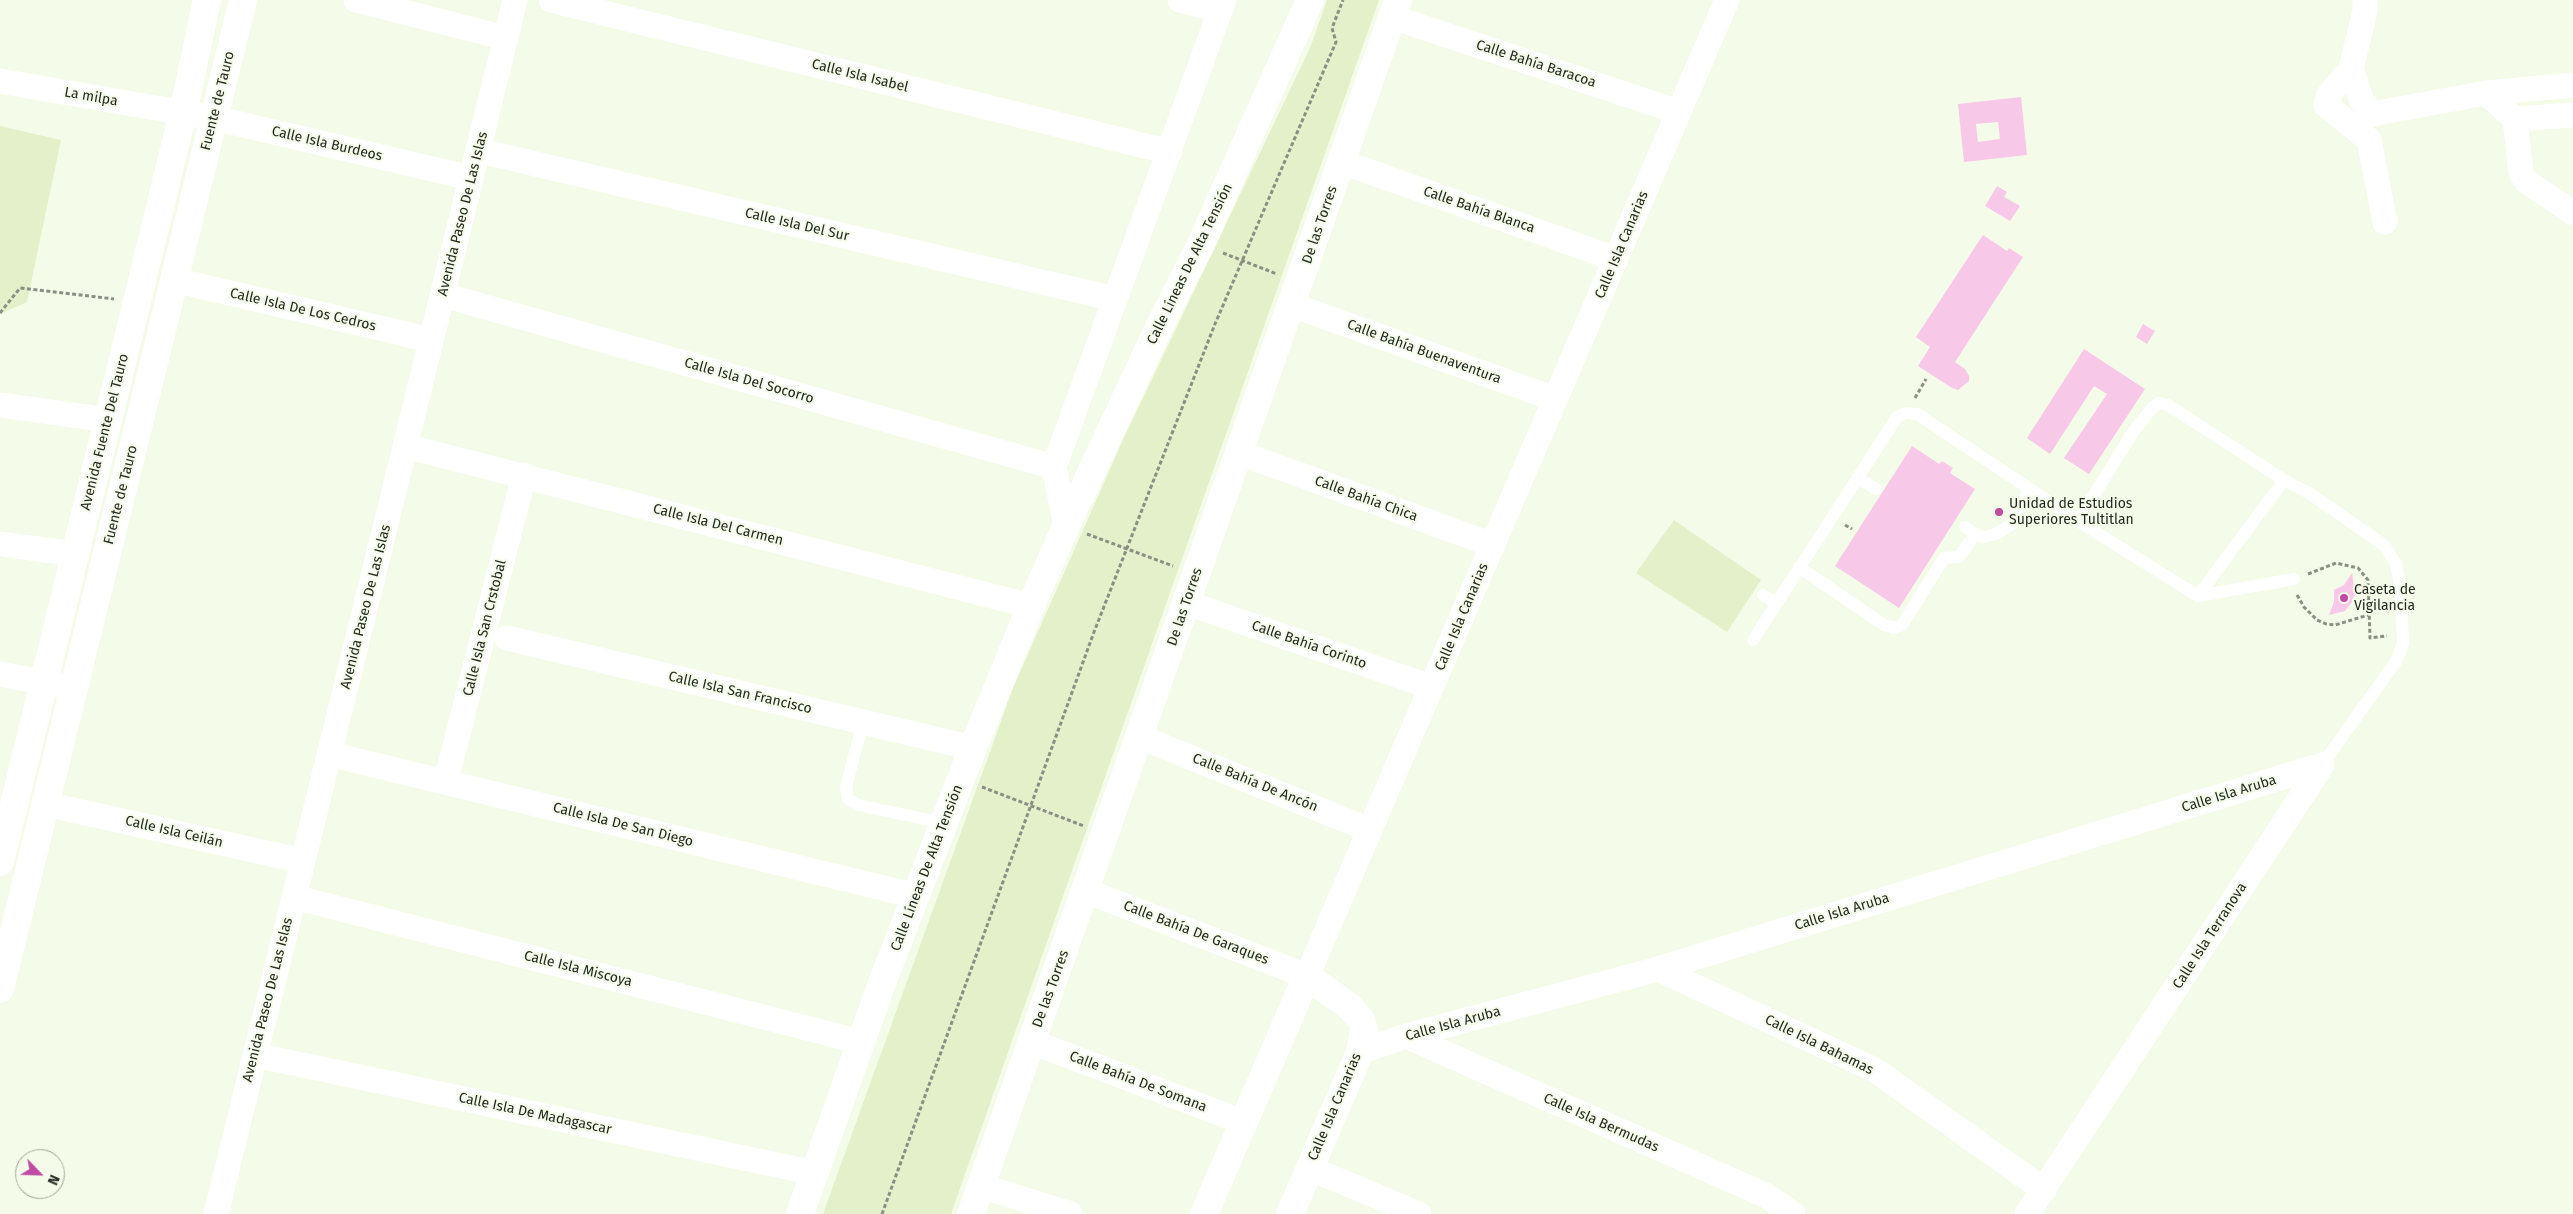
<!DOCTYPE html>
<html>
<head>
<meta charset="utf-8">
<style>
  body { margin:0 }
  #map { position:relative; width:2573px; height:1214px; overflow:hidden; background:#f4fbe8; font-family:"Fira Sans",sans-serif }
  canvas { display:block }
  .north { position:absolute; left:15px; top:1149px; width:50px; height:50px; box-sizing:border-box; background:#f4fbe8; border:1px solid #a1a798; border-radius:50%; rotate:114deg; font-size:14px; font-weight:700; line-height:20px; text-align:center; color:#252821 }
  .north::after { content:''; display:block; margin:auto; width:18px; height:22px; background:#c14ba2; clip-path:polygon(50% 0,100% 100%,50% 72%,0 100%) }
</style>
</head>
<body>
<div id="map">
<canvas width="2573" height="1214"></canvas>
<div class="north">N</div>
</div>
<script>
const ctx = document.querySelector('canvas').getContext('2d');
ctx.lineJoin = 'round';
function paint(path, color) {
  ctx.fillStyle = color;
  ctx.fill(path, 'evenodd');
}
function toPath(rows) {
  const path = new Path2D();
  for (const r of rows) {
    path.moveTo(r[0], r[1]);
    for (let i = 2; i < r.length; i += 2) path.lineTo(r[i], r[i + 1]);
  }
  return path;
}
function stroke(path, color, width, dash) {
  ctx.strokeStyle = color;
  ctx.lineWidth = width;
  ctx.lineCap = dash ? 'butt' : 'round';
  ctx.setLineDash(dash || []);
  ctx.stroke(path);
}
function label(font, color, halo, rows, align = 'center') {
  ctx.font = font + ' "Fira Sans",sans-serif';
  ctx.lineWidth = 4;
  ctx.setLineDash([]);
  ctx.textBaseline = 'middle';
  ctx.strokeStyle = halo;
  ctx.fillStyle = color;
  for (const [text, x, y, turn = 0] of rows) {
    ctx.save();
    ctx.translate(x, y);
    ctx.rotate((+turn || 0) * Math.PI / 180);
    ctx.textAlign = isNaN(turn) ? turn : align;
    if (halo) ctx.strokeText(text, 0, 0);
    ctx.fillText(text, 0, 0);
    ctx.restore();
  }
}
paint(toPath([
  [1327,0,1379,0,951,1214,823,1214,1013,688,1123,440,1310,48],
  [0,126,61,140,27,302,0,314],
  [1674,520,1761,580,1727,632,1636,573]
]), '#e3f0c9');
paint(toPath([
  [2021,97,2027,155,1964,162,1958,104],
  [1998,122,2000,139,1978,142,1976,124],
  [1997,186,2007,192,2004,197,2020,206,2010,221,1985,206],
  [1983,235,2007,251,2009,248,2023,257,1955,362,1965,369,1969,376,1969,381,1958,390,1952,388,1918,366,1930,347,1916,337],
  [2143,324,2155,331,2147,344,2136,337],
  [2084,349,2145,389,2089,474,2064,458,2107,394,2094,386,2050,454,2027,438],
  [1912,446,1939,464,1942,461,1953,468,1950,473,1975,489,1899,608,1835,566],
  [2352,573,2355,594,2352,602,2345,611,2329,615,2334,602,2334,590,2344,585]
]), '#f8c8e8');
stroke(toPath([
  [1223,253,1277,274],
  [0,313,20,288,114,299],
  [1915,398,1926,379],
  [1845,525,1852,529],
  [1087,534,1173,566],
  [2308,574,2336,563,2358,568,2368,580,2370,638,2387,636],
  [2297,595,2304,607,2317,620,2326,624,2335,625,2368,615],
  [982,787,1084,826],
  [882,1214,1094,632,1215,324,1336,42,1332,28,1343,0]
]), '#8a8f83', 3, [4, 2.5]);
stroke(toPath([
  [1857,478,1876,489],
  [2284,480,2198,596,2078,521,2133,432,2152,408,2159,403,2168,405,2284,480,2309,493,2384,545,2396,564,2401,592,2403,644,2397,660,2322,765],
  [1965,527,1975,534],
  [1799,567,1884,625,1894,628,1902,625,1944,558,1959,557,1975,534,1983,537,1996,534,2011,525,2029,489],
  [1763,595,1776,603],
  [2198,596,2294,579],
  [1753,640,1897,417,1906,413,1917,414,2078,521],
  [863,723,846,786,848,799,858,805,943,823]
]), '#fff', 12);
stroke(toPath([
  [356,0,506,38],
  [551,0,1170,152],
  [1180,0,1220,10],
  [2365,0,2365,11,2351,69,2328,96,2326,105,2369,140,2385,222],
  [1392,17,1679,112],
  [2351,69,2362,101,2372,114,2486,93,2573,85],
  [0,81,214,118,471,178],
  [2486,93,2515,119,2521,173,2526,181,2573,213],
  [2515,119,2573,115],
  [480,151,1115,299],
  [1342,162,1616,259],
  [174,280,431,340],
  [443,295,1054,467],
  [1292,305,1555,399],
  [0,405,108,420],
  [405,446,1031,606],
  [1240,453,1493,545],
  [1066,526,1054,467,1224,0],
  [0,544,75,554],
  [1187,603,1431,687],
  [507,638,973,748],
  [0,674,74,688],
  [1140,737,1370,830],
  [329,754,916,896],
  [446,781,524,475],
  [45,804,303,861],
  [1086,891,1307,976,1727,0],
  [294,897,861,1042],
  [1658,969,1875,1070,2044,1190],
  [1406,1036,1767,1196,1793,1214],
  [1032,1042,1243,1122],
  [1360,1052,1406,1036,1658,969,2322,765],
  [255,1055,815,1173],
  [1309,1168,1419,1214],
  [981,1186,1070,1214],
  [216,1214,515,0],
  [2027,1214,2322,765]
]), '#fff', 25);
stroke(toPath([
  [0,862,183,113,207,0],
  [0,989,243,0],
  [800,1214,882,983,973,748,1031,606,1066,526,1163,319,1201,244,1310,0],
  [971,1214,1398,0],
  [1204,1214,1307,976,1350,1007,1361,1020,1364,1030,1360,1052,1290,1214]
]), '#fff', 28);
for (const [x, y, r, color] of [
  [1999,512,5,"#c14ba2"],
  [2344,598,5,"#c14ba2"]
]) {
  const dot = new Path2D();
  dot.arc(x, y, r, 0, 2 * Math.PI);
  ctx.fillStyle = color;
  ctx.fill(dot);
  stroke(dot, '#f4fbe8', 2);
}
label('14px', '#252821', '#f4fbe8', [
  ["Calle Bahía Baracoa",1536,64,18],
  ["Calle Isla Isabel",860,76,14],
  ["La milpa",91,97,10],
  ["Fuente de Tauro",218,101,-76],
  ["Calle Isla Burdeos",327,144,13],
  ["Calle Bahía Blanca",1479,210,19],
  ["Avenida Paseo De Las Islas",463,214,-76],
  ["Calle Isla Del Sur",797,225,13],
  ["De las Torres",1320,225,-71],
  ["Calle Isla Canarias",1622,245,-67],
  ["Calle Líneas De Alta Tensión",1190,264,-64],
  ["Calle Isla De Los Cedros",303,310,13],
  ["Calle Bahía Buenaventura",1424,352,20],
  ["Calle Isla Del Socorro",749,381,16],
  ["Avenida Fuente Del Tauro",105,432,-76],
  ["Fuente de Tauro",121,495,-76],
  ["Calle Bahía Chica",1366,499,20],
  ["Calle Isla Del Carmen",718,525,14],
  ["Avenida Paseo De Las Islas",366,607,-76],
  ["De las Torres",1185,607,-71],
  ["Calle Isla Canarias",1462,617,-67],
  ["Calle Isla San Crstobal",485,628,-76],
  ["Calle Bahía Corinto",1309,645,19],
  ["Calle Isla San Francisco",740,693,13],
  ["Calle Bahía De Ancón",1255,783,22],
  ["Calle Isla Aruba",2229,794,-17],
  ["Calle Isla De San Diego",623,825,14],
  ["Calle Isla Ceilán",174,832,13],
  ["Calle Líneas De Alta Tensión",927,868,-69],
  ["Calle Isla Aruba",1842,912,-17],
  ["Calle Bahía De Garaques",1196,933,21],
  ["Calle Isla Terranova",2210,936,-57],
  ["Calle Isla Miscoya",578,969,14],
  ["De las Torres",1051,989,-70],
  ["Avenida Paseo De Las Islas",268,1000,-76],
  ["Calle Isla Aruba",1453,1024,-15],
  ["Calle Isla Bahamas",1819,1045,26],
  ["Calle Bahía De Somana",1138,1082,21],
  ["Calle Isla Canarias",1335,1107,-67],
  ["Calle Isla De Madagascar",535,1114,12],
  ["Calle Isla Bermudas",1601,1123,24]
]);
label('14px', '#252821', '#f4fbe8', [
  ["Unidad de Estudios",2009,504],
  ["Superiores Tultitlan",2009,520],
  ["Caseta de",2354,590],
  ["Vigilancia",2354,606]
], 'left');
</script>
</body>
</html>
